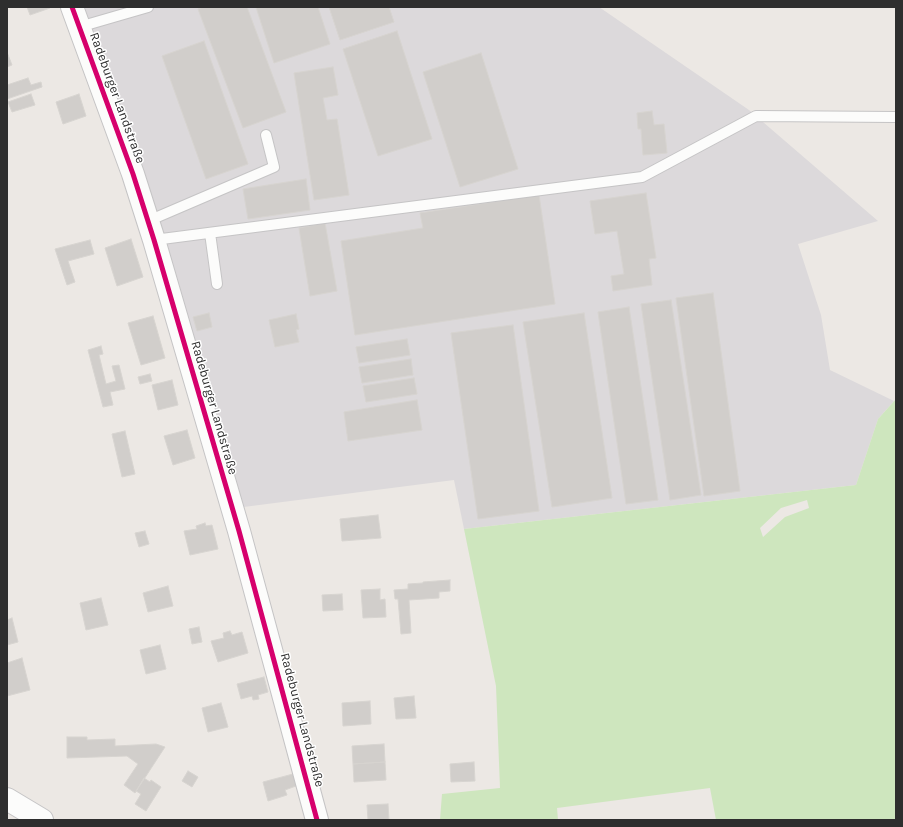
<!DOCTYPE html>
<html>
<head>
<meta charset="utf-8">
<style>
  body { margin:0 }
  #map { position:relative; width:903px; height:827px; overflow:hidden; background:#ece8e4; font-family:Karla,sans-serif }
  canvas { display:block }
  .frame { position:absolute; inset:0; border:8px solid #2e2e2e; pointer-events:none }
</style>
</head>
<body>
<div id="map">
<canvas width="903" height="827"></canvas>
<div class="frame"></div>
</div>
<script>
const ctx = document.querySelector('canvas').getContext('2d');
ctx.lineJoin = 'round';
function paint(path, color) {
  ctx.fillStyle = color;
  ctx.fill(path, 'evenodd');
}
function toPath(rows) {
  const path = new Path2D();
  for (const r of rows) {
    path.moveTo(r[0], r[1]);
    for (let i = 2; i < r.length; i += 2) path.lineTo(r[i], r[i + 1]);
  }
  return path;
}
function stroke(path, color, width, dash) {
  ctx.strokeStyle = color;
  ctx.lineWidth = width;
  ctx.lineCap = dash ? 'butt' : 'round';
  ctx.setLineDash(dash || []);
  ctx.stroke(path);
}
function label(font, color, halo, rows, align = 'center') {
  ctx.font = font + ' Karla,sans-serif';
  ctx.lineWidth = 3;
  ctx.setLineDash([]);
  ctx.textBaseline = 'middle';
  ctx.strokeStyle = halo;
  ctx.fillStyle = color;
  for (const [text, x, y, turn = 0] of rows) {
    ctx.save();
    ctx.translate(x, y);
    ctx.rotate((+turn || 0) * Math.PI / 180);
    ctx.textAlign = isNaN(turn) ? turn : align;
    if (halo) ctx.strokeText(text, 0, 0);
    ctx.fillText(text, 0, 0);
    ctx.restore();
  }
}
paint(toPath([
  [72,7,599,7,749,110,878,221,798,244,821,315,830,370,894,401,878,419,856,485,464,529,454,480,228,509]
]), '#dcd9db');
paint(toPath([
  [896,399,896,820,716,820,710,788,557,808,558,820,440,820,442,794,500,788,496,686,464,529,856,485,878,419],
  [807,500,809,508,785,517,763,537,760,528,781,508]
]), '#cee6be');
const building = toPath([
  [27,7,49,7,50,8,30,15,27,7],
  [203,7,247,7,286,112,243,128,198,9,203,7],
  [256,7,318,7,330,44,274,63,256,7],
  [329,7,389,7,394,22,340,40,329,7],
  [397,31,432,139,378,156,343,49,397,31],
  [204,41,248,164,206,179,162,56,204,41],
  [7,52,12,65,7,67,7,52],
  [481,53,518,169,460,187,423,72,481,53],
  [333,67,338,95,323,98,327,120,337,119,349,195,314,200,294,73,333,67],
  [28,78,31,85,41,82,42,87,7,99,7,85,28,78],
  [31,94,35,105,12,112,8,102,31,94],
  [79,94,86,116,63,124,56,102,79,94],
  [652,111,654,125,664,124,667,153,643,155,641,129,638,129,637,113,652,111],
  [306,179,310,210,248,219,243,189,306,179],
  [646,193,656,258,649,259,652,285,613,291,611,276,624,274,617,231,595,234,590,201,646,193],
  [539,195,555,304,355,335,341,241,423,228,420,213,539,195],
  [325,223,337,291,310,296,299,228,325,223],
  [131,239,143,277,117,286,105,248,131,239],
  [90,240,94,254,68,261,75,282,67,285,55,249,90,240],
  [713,293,740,491,704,496,676,298,713,293],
  [671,300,701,495,670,500,641,304,671,300],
  [629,307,658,500,626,504,598,312,629,307],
  [209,313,212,327,197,331,193,317,209,313],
  [584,313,612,498,552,507,523,322,584,313],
  [296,314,299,329,296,330,299,342,275,347,269,320,296,314],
  [153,316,165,358,141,365,128,323,153,316],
  [513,325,539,511,478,519,451,333,513,325],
  [407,339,410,355,359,363,356,347,407,339],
  [101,346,103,354,99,355,106,384,116,381,112,366,119,365,125,389,110,392,113,405,103,407,88,350,101,346],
  [411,359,413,375,362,383,359,367,411,359],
  [150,374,152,381,140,384,138,377,150,374],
  [414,378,417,394,366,402,363,386,414,378],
  [172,380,178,405,158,410,152,385,172,380],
  [417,400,422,430,348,441,344,412,417,400],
  [187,430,195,458,173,465,164,436,187,430],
  [125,431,135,474,122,477,112,434,125,431],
  [378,515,381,538,342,541,340,519,378,515],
  [205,523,206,526,212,525,218,549,190,555,184,531,197,529,196,526,205,523],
  [145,531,149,544,139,547,135,533,145,531],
  [450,580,450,591,439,592,439,598,409,600,411,633,401,634,398,599,395,599,394,590,408,589,408,584,423,583,423,582,450,580],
  [168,586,173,606,148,612,143,593,168,586],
  [380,589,380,600,385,599,386,617,363,618,361,590,380,589],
  [342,594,343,610,323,611,322,595,342,594],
  [101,598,108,625,86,630,80,603,101,598],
  [12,618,18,642,7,645,7,620,12,618],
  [199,627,202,642,192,644,189,629,199,627],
  [230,631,232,635,242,632,248,653,218,662,211,641,224,638,223,633,230,631],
  [160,645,166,669,146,674,140,650,160,645],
  [22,658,30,690,7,696,7,663,22,658],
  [264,677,268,692,258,695,259,699,253,700,252,696,241,699,237,684,264,677],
  [414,696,416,718,396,719,394,698,414,696],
  [370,701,371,724,343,726,342,703,370,701],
  [221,703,228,727,208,732,202,708,221,703],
  [67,737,87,737,87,740,115,739,115,746,156,744,165,747,135,793,124,785,138,764,127,756,67,758,67,737],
  [384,744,385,762,353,764,352,746,384,744],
  [385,762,386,780,354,782,353,764,385,762],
  [474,762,475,781,451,782,450,764,474,762],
  [188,771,198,777,192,787,182,781,188,771],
  [293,774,296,786,285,790,287,795,268,801,263,782,293,774],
  [144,778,150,782,151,780,161,787,146,811,135,804,141,794,136,791,144,778],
  [388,804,389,820,368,820,367,805,388,804]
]);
paint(building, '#d1cecb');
stroke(building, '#d7d4d0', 1);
const service = toPath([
  [79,27,148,7],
  [148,221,274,167,266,135],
  [210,233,217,284],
  [154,240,642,177,756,116,896,117]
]);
const tertiary = toPath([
  [72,7,133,174,154,240,239,531,317,820]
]);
const secondary = toPath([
  [7,799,42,820]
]);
stroke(service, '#c5c4c5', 12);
stroke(tertiary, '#c5c4c5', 24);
stroke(secondary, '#c5c4c5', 24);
stroke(service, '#fcfcfb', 10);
stroke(tertiary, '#fcfcfb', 22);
stroke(secondary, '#fcfcfb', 22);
stroke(toPath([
  [72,7,133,174,154,240,239,531,317,820]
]), '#d6006c', 5);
label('13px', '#2e2e2e', '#fff', [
  ["Radeburger Landstraße",117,98,70],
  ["Radeburger Landstraße",214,408,74],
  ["Radeburger Landstraße",302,720,75]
]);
</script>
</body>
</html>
